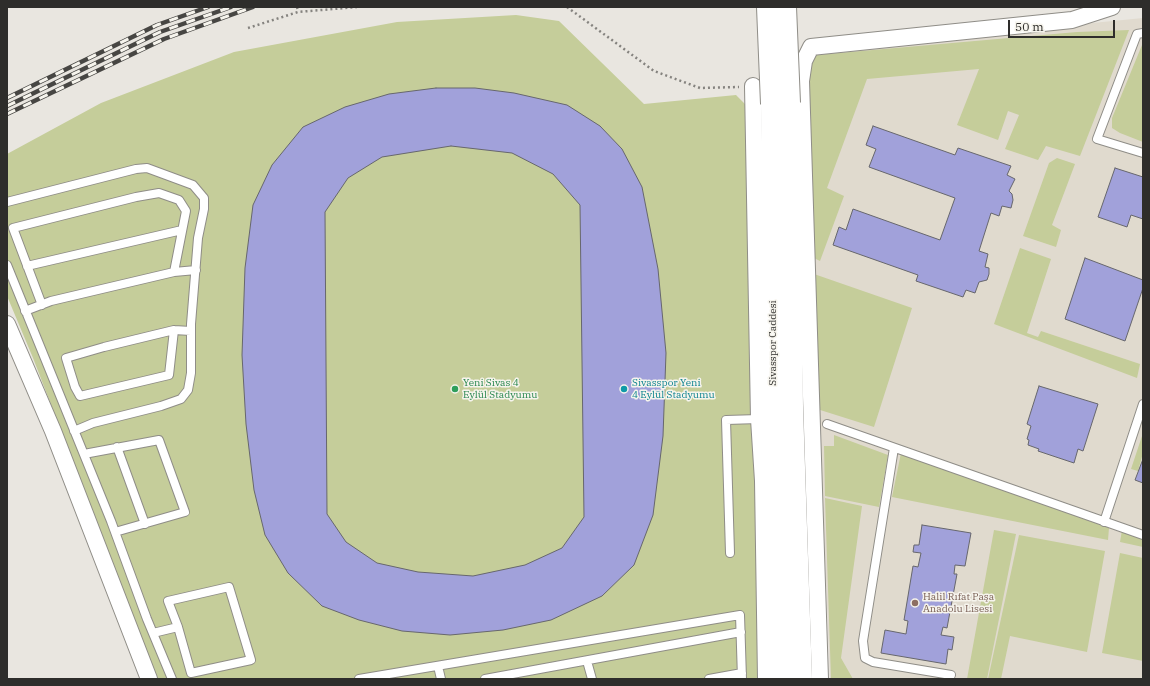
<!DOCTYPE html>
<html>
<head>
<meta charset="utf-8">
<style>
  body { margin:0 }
  #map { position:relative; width:1150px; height:686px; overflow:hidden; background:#e9e6e0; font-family:"IBM Plex Serif",serif }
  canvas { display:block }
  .frame { position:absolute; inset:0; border:8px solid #2e2d2b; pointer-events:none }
  .scale { position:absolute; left:1008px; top:20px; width:107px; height:18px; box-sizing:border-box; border:2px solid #2e2d2b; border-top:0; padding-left:5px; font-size:12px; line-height:14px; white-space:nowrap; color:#2e2d2b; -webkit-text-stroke:3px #f6f4ed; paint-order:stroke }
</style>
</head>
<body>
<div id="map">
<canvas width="1150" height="686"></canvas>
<div class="frame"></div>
<div class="scale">50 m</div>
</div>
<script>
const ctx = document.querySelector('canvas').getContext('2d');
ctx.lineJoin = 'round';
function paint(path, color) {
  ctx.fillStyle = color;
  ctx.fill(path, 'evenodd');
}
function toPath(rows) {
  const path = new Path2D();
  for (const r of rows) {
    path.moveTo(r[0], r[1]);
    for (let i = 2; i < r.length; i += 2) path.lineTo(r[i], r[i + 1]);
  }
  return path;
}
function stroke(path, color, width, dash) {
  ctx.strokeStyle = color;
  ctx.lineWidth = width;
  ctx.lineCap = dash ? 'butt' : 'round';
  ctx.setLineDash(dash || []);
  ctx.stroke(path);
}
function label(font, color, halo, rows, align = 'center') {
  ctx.font = font + ' "IBM Plex Serif",serif';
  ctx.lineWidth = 3;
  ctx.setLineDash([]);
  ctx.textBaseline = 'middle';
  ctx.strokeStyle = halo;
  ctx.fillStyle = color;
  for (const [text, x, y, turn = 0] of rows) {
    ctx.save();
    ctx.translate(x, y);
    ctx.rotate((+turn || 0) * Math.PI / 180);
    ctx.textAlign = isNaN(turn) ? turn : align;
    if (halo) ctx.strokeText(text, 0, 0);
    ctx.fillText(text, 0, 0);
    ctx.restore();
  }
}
paint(toPath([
  [1143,18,1143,679,830,679,805,70,819,50]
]), '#e0dace');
paint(toPath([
  [516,15,559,21,644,104,736,95,749,108,763,679,157,679,33,358,7,296,7,154,101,103,234,52,397,22],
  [1129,30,1080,156,1046,146,1038,160,1005,149,1019,115,1008,111,998,140,957,125,979,69,867,79,827,188,844,196,820,261,812,257,805,70,816,55,1077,32],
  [1142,45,1143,45,1143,142,1120,133,1112,128,1112,118],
  [1057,158,1075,164,1052,225,1061,230,1056,247,1023,236,1049,163],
  [1020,248,1051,259,1027,333,1038,337,1041,331,1140,364,1137,378,994,324],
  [814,274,912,308,874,427,817,409],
  [1143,433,1143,453,1138,471,1131,469],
  [834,435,888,455,879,507,825,496,824,446,834,446],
  [901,453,1109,528,1108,540,892,497],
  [825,498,862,506,841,658,853,679,831,679],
  [994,530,1016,534,987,679,967,679],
  [1122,530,1143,537,1143,547,1120,542],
  [1019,535,1105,551,1087,652,1010,636,1001,679,988,679],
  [1120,553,1143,558,1143,661,1102,653]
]), '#c5cd9a');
const building = toPath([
  [436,88,475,88,514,93,567,105,600,126,622,149,642,187,658,269,666,353,663,436,653,515,634,565,602,596,551,620,503,630,450,635,402,631,359,620,322,606,288,573,265,535,254,490,246,424,242,355,245,268,253,205,272,165,303,127,345,107,389,94,436,88],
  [451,146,512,153,553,174,580,205,584,517,562,548,525,565,473,576,418,572,377,563,346,542,327,514,325,212,348,178,382,157,451,146],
  [873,126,955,155,958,148,1011,166,1007,175,1015,179,1009,191,1012,194,1013,200,1011,208,1002,206,999,216,991,213,979,251,988,254,985,267,989,268,989,274,987,280,979,282,975,293,966,290,963,297,916,281,918,275,833,245,839,227,846,230,853,209,940,240,955,198,869,167,876,149,866,145,873,126],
  [1115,168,1143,177,1143,219,1131,215,1127,227,1098,217,1115,168],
  [1085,258,1143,280,1143,288,1125,341,1065,319,1085,258],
  [1039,386,1098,404,1083,451,1078,449,1074,463,1038,451,1039,449,1028,445,1029,440,1027,439,1031,426,1027,424,1039,386],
  [1143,459,1143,483,1135,480,1143,459],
  [922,525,971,533,965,566,955,565,954,574,957,574,947,628,943,627,941,635,954,637,952,650,948,649,946,664,881,653,885,630,906,634,908,621,904,620,913,566,918,567,921,553,913,552,914,545,919,545,922,525]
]);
paint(building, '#a1a1da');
stroke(building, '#67676d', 1);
const service = toPath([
  [1143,33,1137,34,1097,139,1143,153],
  [7,202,136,169,147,168,193,185,204,198,204,209,198,238,191,324,191,373,188,390,181,399,161,406,93,423,74,431],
  [7,265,111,521,147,619,172,679],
  [27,266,182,230],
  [42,305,13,228,136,197,159,193,179,200,186,211,174,272],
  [25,311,51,301,174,272,196,270],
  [174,330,169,375,80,396,75,387,66,358,104,347,174,330,191,331],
  [827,424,1143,535],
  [117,447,145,524],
  [894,448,863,641,865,658,873,662,951,675],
  [84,454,159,440,185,512,115,532],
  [1104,522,1143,404],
  [730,553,726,420,759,419],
  [153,633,178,627,168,601,229,587,251,660,191,673,178,627],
  [587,661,592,679],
  [438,666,441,679],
  [359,679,740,615,742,679],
  [485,679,741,632],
  [709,679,742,673]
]);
const minor = toPath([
  [753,86,759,419,763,481,766,679],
  [7,324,53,431,149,679],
  [820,679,801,81,804,61,811,47,1072,20,1112,7]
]);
const tertiary = toPath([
  [790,103,793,407,802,679],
  [771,104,774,406,783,679]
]);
stroke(service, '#8f8d87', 10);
stroke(minor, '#8f8d87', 18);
stroke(tertiary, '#8f8d87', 22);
stroke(toPath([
  [297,7,298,12],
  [567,7,654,71,700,88,739,87],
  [248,28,298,12,357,7]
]), '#85837f', 2.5, [2, 3]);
stroke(service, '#fff', 8);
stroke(minor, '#fff', 16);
stroke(tertiary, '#fff', 20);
const rail = toPath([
  [7,98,157,25,208,7],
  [7,106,160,32,231,7],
  [7,114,164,39,253,7]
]);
stroke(rail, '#474643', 4.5);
stroke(rail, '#f6f4ed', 3, [9]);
const tertiaryBridge = toPath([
  [767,7,771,104],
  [786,7,790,103]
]);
stroke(tertiaryBridge, '#8f8d87', 22, []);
stroke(tertiaryBridge, '#fff', 20);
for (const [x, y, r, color] of [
  [455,389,4,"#2e9e5b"],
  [624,389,4,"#0f9aa8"],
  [915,603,4,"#8d6e63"]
]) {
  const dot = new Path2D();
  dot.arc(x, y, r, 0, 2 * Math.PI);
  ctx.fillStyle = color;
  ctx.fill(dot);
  stroke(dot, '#f6f4ed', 1.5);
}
label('10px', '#2e2d2b', '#f6f4ed', [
  ["Sivasspor Caddesi",773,343,-90]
]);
label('10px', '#27864d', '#f6f4ed', [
  ["Yeni Sivas 4",463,383],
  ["Eylül Stadyumu",463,395]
], 'left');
label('10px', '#0d838f', '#f6f4ed', [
  ["Sivasspor Yeni",632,383],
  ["4 Eylül Stadyumu",632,395]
], 'left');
label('10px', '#785e54', '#f6f4ed', [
  ["Halil Rıfat Paşa",923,597],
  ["Anadolu Lisesi",923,609]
], 'left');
</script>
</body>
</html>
